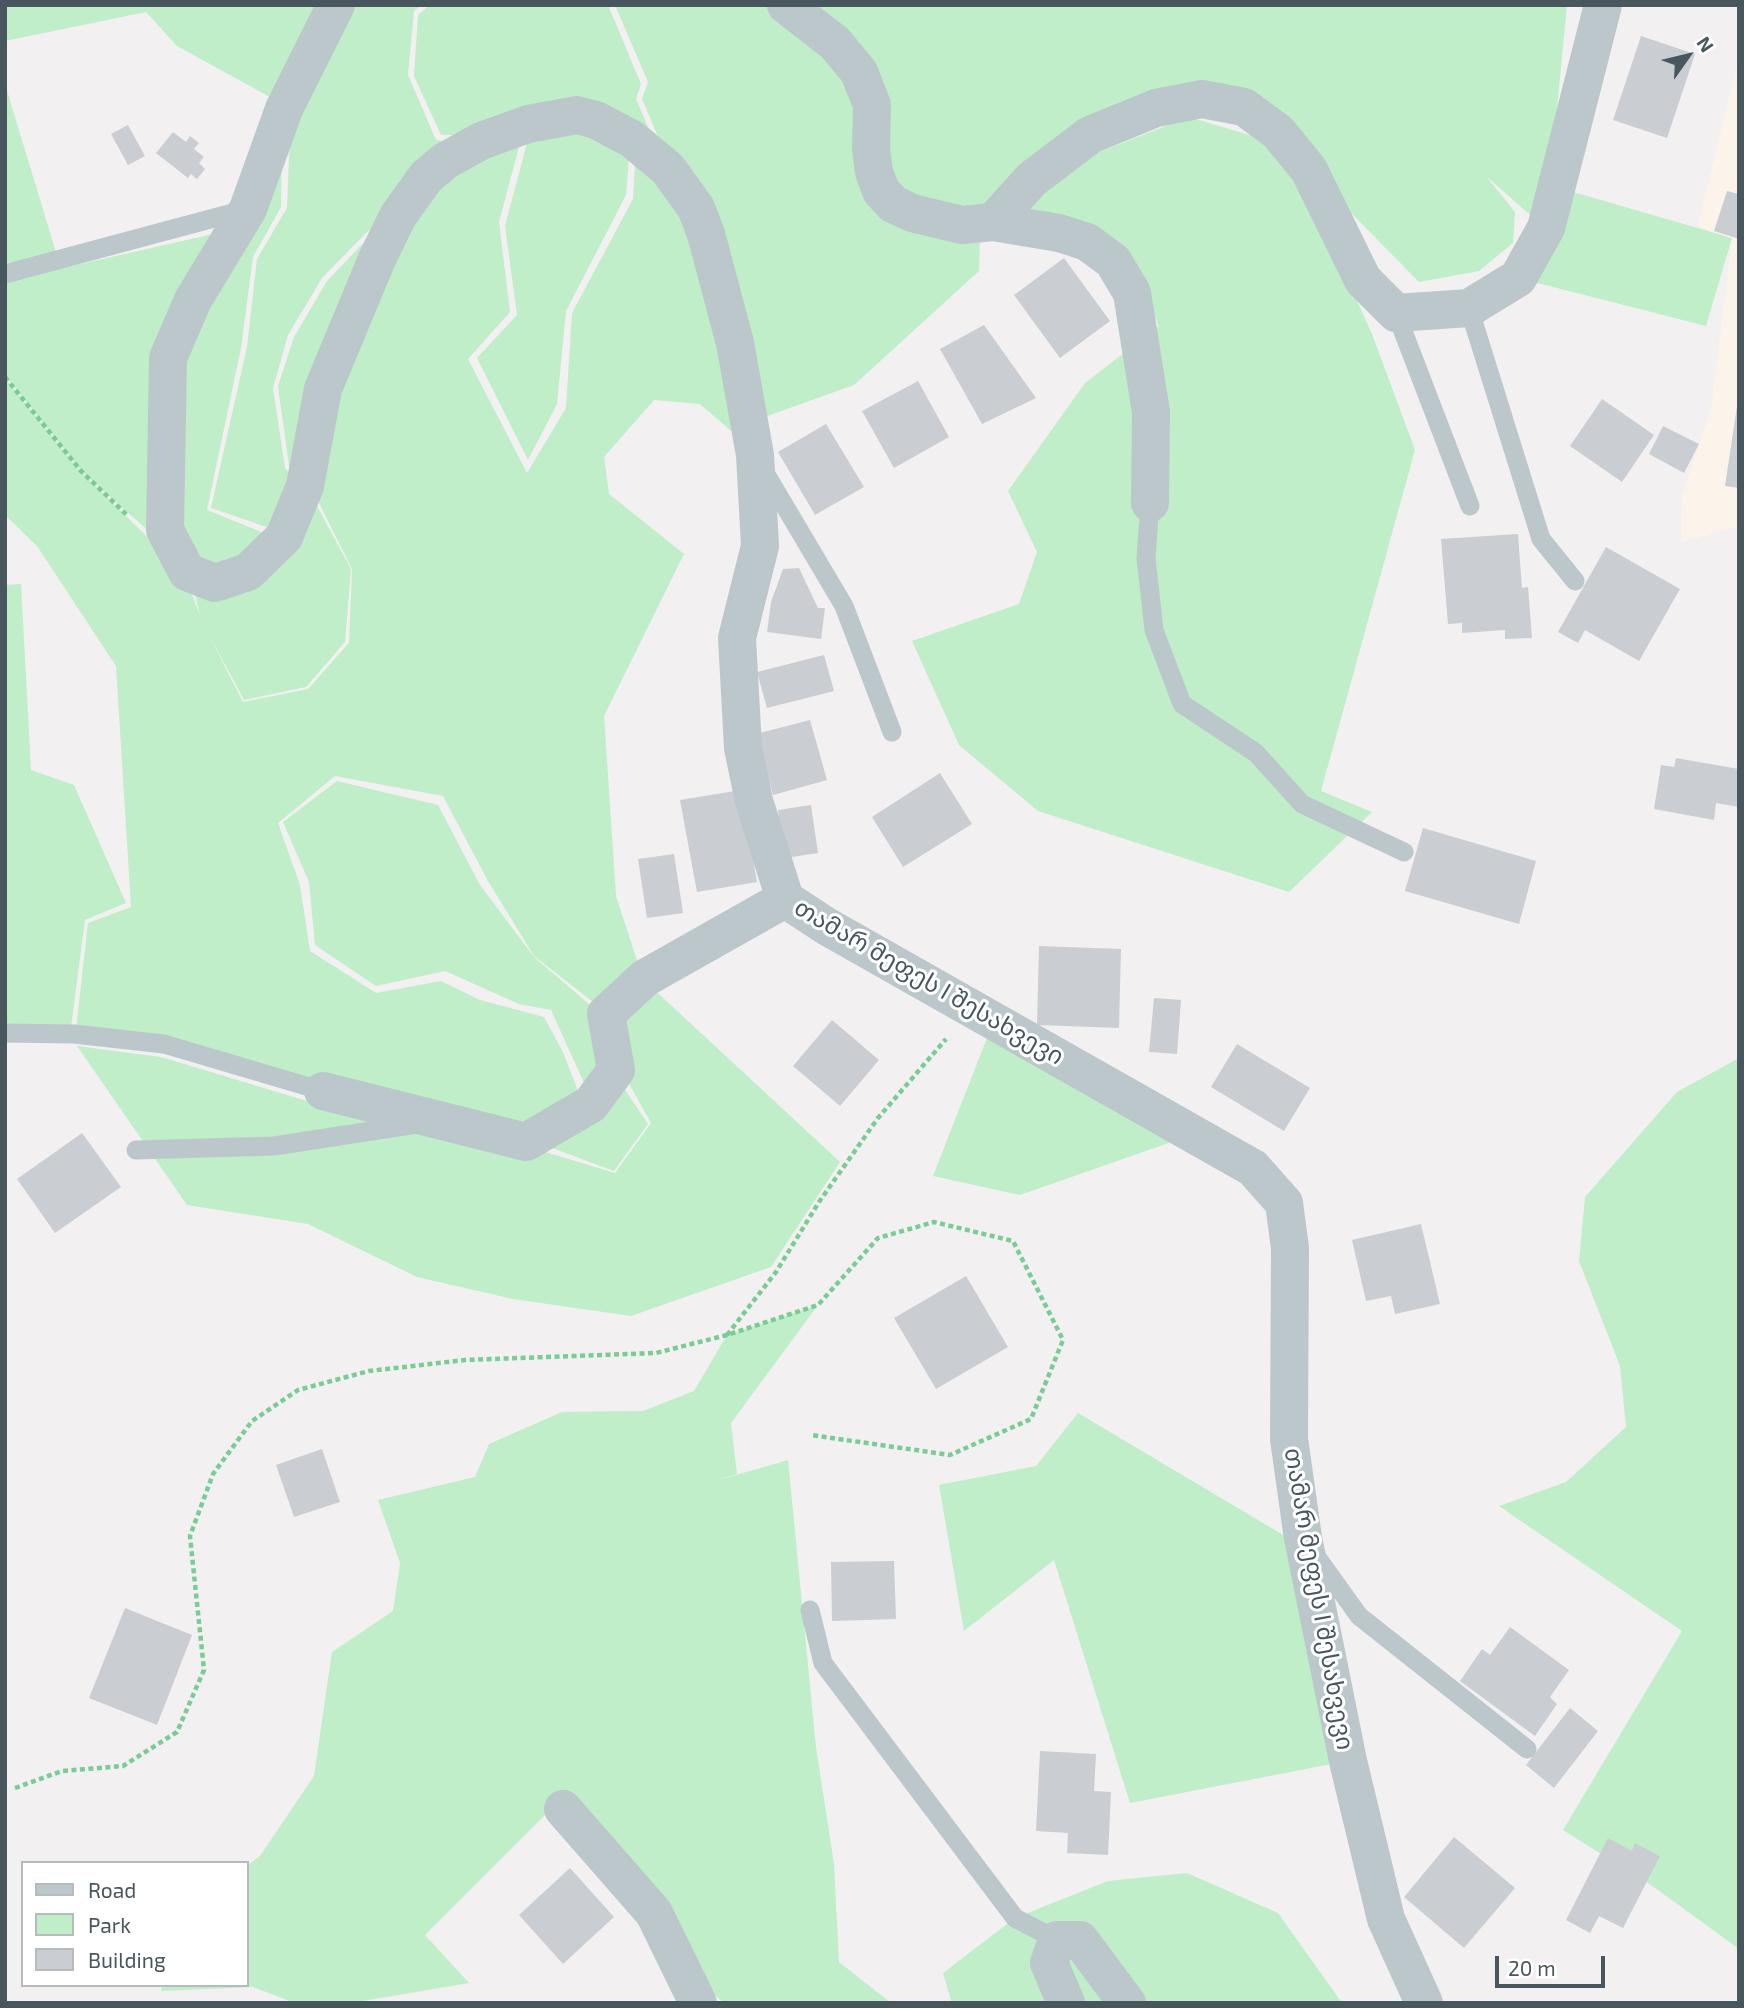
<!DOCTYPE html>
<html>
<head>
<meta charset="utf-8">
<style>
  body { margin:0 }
  #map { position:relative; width:1744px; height:2008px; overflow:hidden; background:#f2f0f0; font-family:"Exo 2",sans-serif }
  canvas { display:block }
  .frame { position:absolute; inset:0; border:7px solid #48565d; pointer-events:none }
  .legend { position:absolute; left:21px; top:1861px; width:228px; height:126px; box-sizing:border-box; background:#fff; border:2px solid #b6bbbe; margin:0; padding:9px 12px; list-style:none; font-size:21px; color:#48565d }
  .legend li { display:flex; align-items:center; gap:14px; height:35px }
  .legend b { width:35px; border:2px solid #b6bbbe }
  .north { position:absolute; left:1653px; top:21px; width:70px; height:70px; -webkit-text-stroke:5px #fff; paint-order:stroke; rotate:56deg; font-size:19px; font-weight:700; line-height:28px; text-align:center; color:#48565d }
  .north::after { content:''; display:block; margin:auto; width:24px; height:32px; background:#48565d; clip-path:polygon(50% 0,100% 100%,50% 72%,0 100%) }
  .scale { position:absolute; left:1495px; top:1956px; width:110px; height:32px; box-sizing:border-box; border:4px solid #48565d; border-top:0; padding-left:9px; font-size:21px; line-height:24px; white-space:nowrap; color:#48565d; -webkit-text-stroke:5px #fff; paint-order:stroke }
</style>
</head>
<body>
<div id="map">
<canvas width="1744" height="2008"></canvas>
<div class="frame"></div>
<ul class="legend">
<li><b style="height:9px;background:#bcc7cc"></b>Road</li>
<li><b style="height:19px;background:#bfeec9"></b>Park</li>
<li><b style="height:19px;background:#caced2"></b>Building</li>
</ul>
<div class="north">N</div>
<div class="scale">20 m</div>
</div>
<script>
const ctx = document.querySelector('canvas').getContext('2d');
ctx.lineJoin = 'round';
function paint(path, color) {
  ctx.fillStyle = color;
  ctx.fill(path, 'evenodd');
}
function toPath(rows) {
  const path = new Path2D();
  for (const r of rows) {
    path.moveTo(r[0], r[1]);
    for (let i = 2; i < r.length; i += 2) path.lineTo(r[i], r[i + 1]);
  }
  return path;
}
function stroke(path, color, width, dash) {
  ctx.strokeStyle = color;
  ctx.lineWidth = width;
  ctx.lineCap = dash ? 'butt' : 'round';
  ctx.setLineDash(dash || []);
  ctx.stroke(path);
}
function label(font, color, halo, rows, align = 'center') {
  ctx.font = font + ' "Exo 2","Noto Sans Georgian",sans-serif';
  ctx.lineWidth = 6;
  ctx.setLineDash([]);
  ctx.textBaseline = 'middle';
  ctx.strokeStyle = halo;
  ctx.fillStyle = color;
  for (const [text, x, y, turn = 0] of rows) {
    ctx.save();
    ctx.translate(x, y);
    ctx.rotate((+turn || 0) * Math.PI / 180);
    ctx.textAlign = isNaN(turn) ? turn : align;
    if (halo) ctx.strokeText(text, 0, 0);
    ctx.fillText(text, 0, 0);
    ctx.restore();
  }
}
paint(toPath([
  [1739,56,1739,526,1681,542,1682,495,1711,409,1732,239,1698,226]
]), '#fcf4ea');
paint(toPath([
  [5,5,329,5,281,103,177,46,146,12,5,41],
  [342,5,421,5,414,11,408,75,436,140,472,143,365,234,322,278,288,335,273,388,285,468,300,484,281,532,211,508,247,347,257,259,287,208,291,110],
  [430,5,608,5,641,84,636,99,663,162,597,111,479,135,441,135,414,76,418,15],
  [615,5,1567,5,1546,222,1556,187,1732,238,1706,326,1518,278,1545,228,1486,176,1515,212,1513,243,1479,271,1419,282,1309,170,1278,132,1156,108,993,222,970,204,980,238,979,271,854,385,756,420,671,167,642,99,648,82],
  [5,84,58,259,5,263],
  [1189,117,1263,139,1316,210,1372,334,1415,450,1321,791,1372,812,1289,892,1038,811,959,745,912,641,1019,604,1037,552,1008,491,1085,383,1159,326,1131,261,1022,209,1096,153],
  [576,121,630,144,626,195,566,311,557,404,528,460,477,358,517,315,505,226,531,128],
  [282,124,281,207,253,257,241,348,207,510,276,538,246,569,191,570,172,457,171,359],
  [524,128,499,222,510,312,468,359,527,473,566,408,572,313,633,199,636,149,678,190,751,448,700,404,654,400,604,457,609,494,684,554,604,716,616,896,642,976,602,1009,534,956,488,881,443,796,335,776,278,823,300,885,310,951,376,993,441,981,480,1000,544,1017,563,1052,582,1101,523,1132,76,1029,88,923,131,907,116,666,37,546,5,515,5,378,80,471,184,573,200,616,191,577,214,587,310,493,351,569,345,642,306,687,244,700,206,629,243,702,308,689,349,643,352,569,310,485,330,392,430,180],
  [222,232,154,350,151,533,81,471,5,375,5,281],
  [369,237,303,479,289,466,278,386,294,337,327,281],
  [21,584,31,770,74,785,126,903,85,920,71,1027,5,1024,5,585],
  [337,781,438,805,480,885,534,957,603,1016,611,1069,648,1124,614,1171,536,1142,594,1105,551,1010,519,1004,445,971,376,986,315,945,309,882,283,822],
  [646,982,840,1162,771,1267,631,1316,513,1299,417,1277,308,1224,187,1205,77,1046,161,1057,317,1104,522,1145,615,1173,651,1123,621,1069,609,1015],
  [987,1038,1177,1140,1020,1195,933,1176],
  [1739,1058,1739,1949,1654,1887,1563,1830,1682,1631,1499,1506,1566,1482,1626,1427,1620,1366,1579,1261,1585,1197,1677,1092],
  [818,1305,731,1423,737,1474,712,1482,788,1460,816,1747,834,1864,839,1962,891,2003,724,2003,707,1988,560,1800,425,1935,469,1983,351,2003,295,2003,253,1987,161,1991,162,1985,247,1985,247,1866,260,1856,314,1776,332,1652,393,1611,400,1563,378,1500,475,1477,489,1444,562,1412,643,1411,694,1391,727,1335],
  [1078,1413,1295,1542,1347,1761,1130,1803,1054,1560,964,1631,939,1485,1036,1466],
  [1187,1873,1278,1913,1342,2003,952,2003,943,1973,1015,1918,1108,1881]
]), '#bfeec9');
paint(toPath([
  [1641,36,1695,54,1667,138,1613,120],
  [128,125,145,156,128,165,111,134],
  [173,132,186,142,190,136,199,143,194,149,204,157,199,163,205,169,197,179,191,174,188,178,156,153],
  [1727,191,1739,194,1739,239,1714,231],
  [1064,258,1110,321,1060,358,1014,295],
  [984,325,1036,398,982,424,940,349],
  [918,381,949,437,894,468,862,411],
  [1602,399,1654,435,1622,482,1570,446],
  [1737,406,1739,406,1739,488,1725,486],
  [826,424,864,487,815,515,778,452],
  [1663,426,1699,444,1684,473,1649,454],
  [1518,534,1522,588,1528,587,1532,638,1505,639,1505,630,1462,633,1462,623,1448,624,1441,539],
  [1606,547,1680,589,1639,661,1585,630,1578,643,1558,632],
  [799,568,818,608,825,608,821,639,767,632,771,602,783,569],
  [824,655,834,691,767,708,757,672],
  [810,720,827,780,773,795,756,734],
  [1676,758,1739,769,1739,807,1716,803,1714,820,1654,809,1661,765,1674,767],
  [940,773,972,824,903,867,872,817],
  [741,790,757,882,697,892,680,800],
  [811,805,818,853,785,858,778,810],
  [1423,828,1536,861,1519,924,1405,891],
  [674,854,683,913,647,918,638,859],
  [1039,946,1121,949,1119,1028,1037,1025],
  [1154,998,1181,1000,1177,1054,1149,1052],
  [832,1020,879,1060,840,1106,793,1066],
  [1237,1044,1310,1088,1284,1131,1211,1087],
  [82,1133,121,1187,55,1233,17,1179],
  [1421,1224,1440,1304,1395,1314,1391,1296,1366,1301,1352,1240],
  [966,1276,1008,1347,936,1389,894,1318],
  [322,1449,340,1502,294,1517,276,1465],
  [894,1561,896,1619,832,1621,831,1562],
  [125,1608,192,1635,157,1725,89,1698],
  [1510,1627,1569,1670,1550,1697,1557,1704,1535,1736,1460,1681,1482,1649,1490,1655],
  [1570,1708,1598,1731,1554,1788,1526,1765],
  [1040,1751,1096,1754,1094,1791,1111,1792,1108,1855,1067,1853,1068,1833,1036,1831],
  [1454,1837,1515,1888,1464,1948,1404,1897],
  [1608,1838,1632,1851,1635,1843,1660,1856,1623,1928,1599,1916,1590,1933,1566,1920],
  [570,1868,614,1917,563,1964,519,1915]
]), '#caced2');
stroke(toPath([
  [5,377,81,471,127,515],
  [727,1335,776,1272,819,1202,878,1118,946,1039],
  [15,1788,62,1771,123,1766,177,1732,204,1670,190,1536,213,1474,252,1421,298,1390,369,1371,465,1360,656,1353,727,1335,818,1305,878,1238,934,1222,1013,1241,1063,1340,1031,1419,950,1455,811,1435]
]), '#78cc94', 4.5, [5, 3.5]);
stroke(toPath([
  [5,274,244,210],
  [1469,308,1541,539,1575,581],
  [1396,313,1470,506],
  [764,471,844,606,892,732],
  [1150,503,1146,558,1154,630,1182,704,1256,753,1302,804,1404,852],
  [5,1033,74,1034,164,1044,323,1091],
  [136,1150,274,1146,417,1124],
  [1316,1556,1359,1616,1527,1749],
  [810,1610,823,1663,1015,1918,1057,1940]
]), '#bcc7cc', 19);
stroke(toPath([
  [336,5,284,109,248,209,193,300,168,358,165,530,187,572,215,583,248,572,284,537,305,486,323,389,377,259,398,216,426,177,445,161,481,141,528,124,577,115,596,120,632,139,668,169,696,208,706,234,735,343,755,455,760,546,737,638,743,748,754,801,785,899,826,926,1253,1168,1284,1203,1290,1248,1289,1439,1303,1538,1348,1761,1386,1919,1424,2003],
  [786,5,835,43,859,72,872,105,871,149,874,172,881,191,893,204,912,213,962,225,993,222,1032,179,1090,135,1156,108,1202,99,1244,107,1278,132,1309,170,1363,280,1396,313,1469,308,1518,278,1546,228,1603,5],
  [993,222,1059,233,1087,242,1113,261,1132,293,1151,412,1150,503],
  [323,1091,526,1142,591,1104,616,1070,606,1014,645,978,785,899],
  [563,1809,654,1913,698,2003],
  [1066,2003,1049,1963,1057,1940,1080,1940,1127,2003]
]), '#bcc7cc', 38);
label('24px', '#48565d', '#fff', [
  ["თამარ მეფეს I შესახვევი",929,982,30],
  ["თამარ მეფეს I შესახვევი",1319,1599,80]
]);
</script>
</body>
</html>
